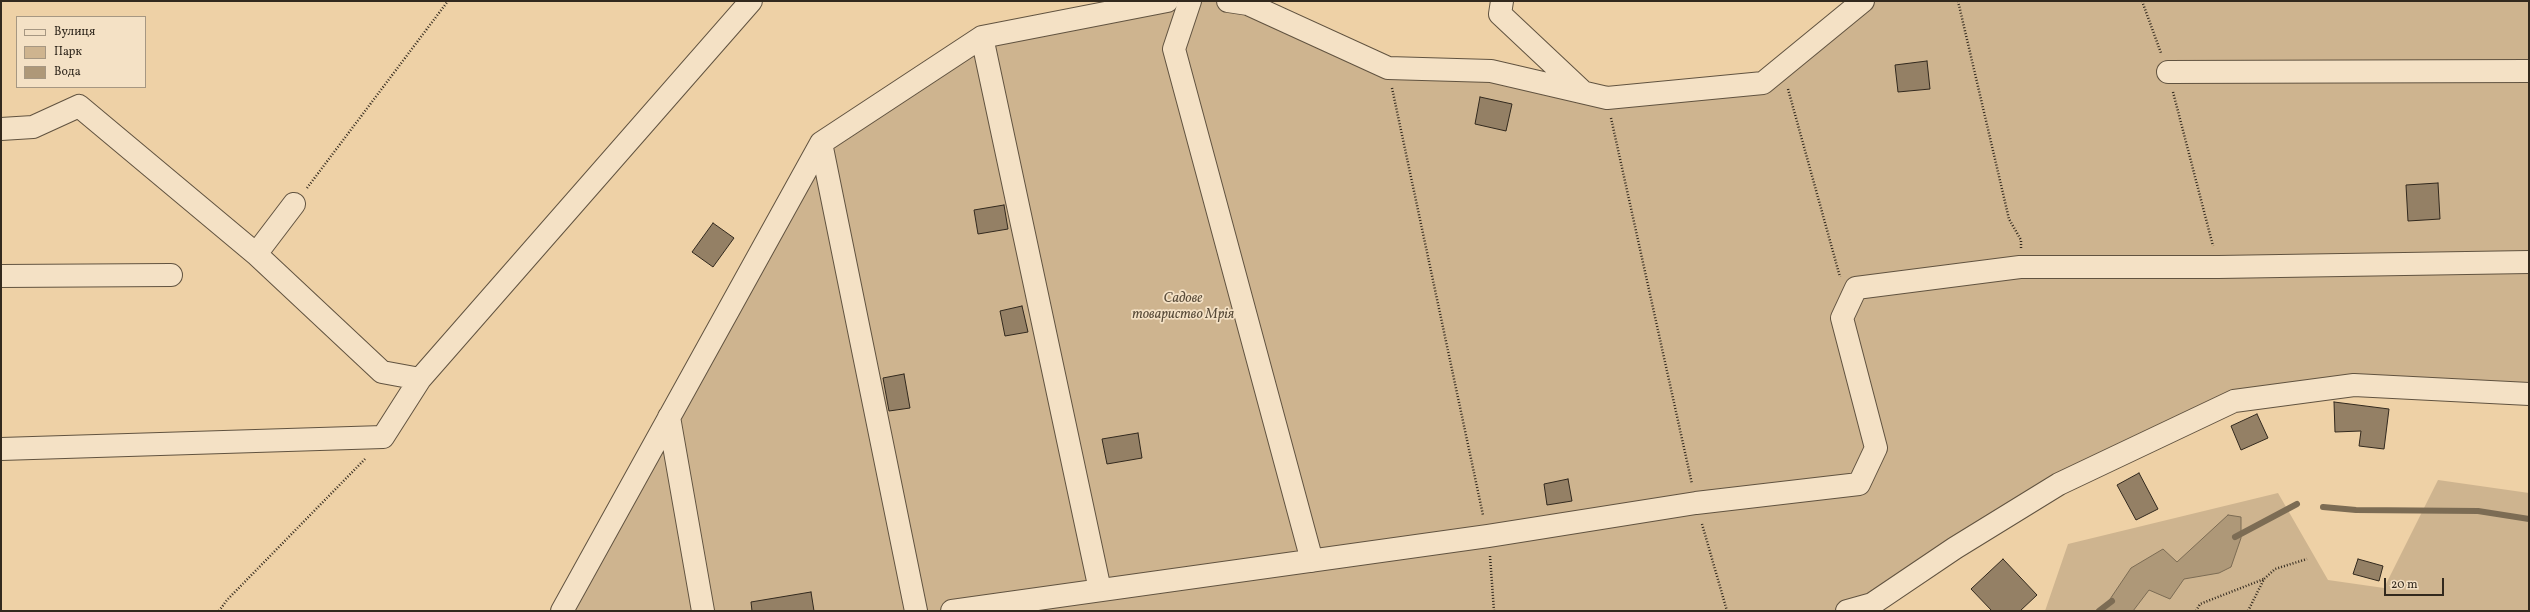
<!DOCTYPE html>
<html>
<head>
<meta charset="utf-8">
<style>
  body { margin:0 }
  #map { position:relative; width:2530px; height:612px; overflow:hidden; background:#eed1a6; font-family:Vollkorn,serif }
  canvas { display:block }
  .frame { position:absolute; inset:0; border:2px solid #32291e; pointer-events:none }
  .legend { position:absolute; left:16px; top:16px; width:130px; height:72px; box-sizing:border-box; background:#f4e1c5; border:1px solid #a69782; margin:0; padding:5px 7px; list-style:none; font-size:12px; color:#32291e }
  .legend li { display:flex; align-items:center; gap:8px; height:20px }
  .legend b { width:20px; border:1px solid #a69782 }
  .scale { position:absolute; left:2384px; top:578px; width:60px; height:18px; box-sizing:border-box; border:2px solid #32291e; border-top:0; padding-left:5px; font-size:12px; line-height:14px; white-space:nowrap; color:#32291e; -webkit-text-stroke:3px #f4e1c5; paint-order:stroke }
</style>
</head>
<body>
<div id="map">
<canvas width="2530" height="612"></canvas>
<div class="frame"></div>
<ul class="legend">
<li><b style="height:5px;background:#f4e1c5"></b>Вулиця</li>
<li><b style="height:11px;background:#ceb48f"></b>Парк</li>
<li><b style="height:11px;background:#ae9878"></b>Вода</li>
</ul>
<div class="scale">20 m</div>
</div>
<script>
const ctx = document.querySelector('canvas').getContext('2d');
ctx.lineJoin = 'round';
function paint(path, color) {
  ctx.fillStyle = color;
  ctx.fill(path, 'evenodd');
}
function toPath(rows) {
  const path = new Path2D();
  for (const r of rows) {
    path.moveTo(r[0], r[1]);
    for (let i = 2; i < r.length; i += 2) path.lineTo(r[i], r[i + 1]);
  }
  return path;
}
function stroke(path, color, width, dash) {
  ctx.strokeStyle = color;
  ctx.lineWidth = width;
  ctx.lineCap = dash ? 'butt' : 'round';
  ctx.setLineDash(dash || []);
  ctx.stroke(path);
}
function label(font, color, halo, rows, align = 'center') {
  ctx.font = font + ' Vollkorn,serif';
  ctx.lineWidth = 3.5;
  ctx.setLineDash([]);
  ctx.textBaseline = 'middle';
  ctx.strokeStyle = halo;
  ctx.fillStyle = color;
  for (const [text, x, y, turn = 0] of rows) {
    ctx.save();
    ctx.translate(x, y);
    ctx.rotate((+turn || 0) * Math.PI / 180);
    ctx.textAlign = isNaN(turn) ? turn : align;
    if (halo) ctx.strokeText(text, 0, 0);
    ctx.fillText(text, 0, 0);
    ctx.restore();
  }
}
paint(toPath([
  [1167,1,1228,1,1388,68,1607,98,1763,83,1863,1,2529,1,2529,394,2354,385,2234,401,1847,611,562,611,821,143,982,37],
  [2438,480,2529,493,2529,611,2045,611,2068,544,2278,493,2328,580,2384,588]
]), '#ceb48f');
const water = toPath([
  [2228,515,2241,517,2241,538,2231,567,2219,573,2184,579,2170,599,2149,590,2133,611,2102,611,2131,568,2163,549,2177,562,2228,515]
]);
paint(water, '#ae9878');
stroke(water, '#7c6c54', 1);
stroke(toPath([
  [2323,507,2356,510,2478,511,2529,519],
  [2235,537,2297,504],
  [2099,611,2112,601]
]), '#7c6c54', 6);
const building = toPath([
  [1927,61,1930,89,1898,92,1895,65,1927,61],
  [1480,97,1512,104,1506,131,1475,124,1480,97],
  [2438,183,2440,219,2408,221,2406,185,2438,183],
  [1004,205,1008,229,978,234,974,210,1004,205],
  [713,223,734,238,713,267,692,252,713,223],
  [1022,306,1028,332,1005,336,1000,311,1022,306],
  [904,374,910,408,889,411,883,378,904,374],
  [2334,402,2389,409,2384,449,2359,446,2361,431,2335,432,2334,402],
  [2257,414,2268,438,2241,450,2231,426,2257,414],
  [1138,433,1142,458,1107,464,1102,439,1138,433],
  [2139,473,2158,509,2136,520,2117,485,2139,473],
  [1568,479,1572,501,1547,505,1544,484,1568,479],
  [2003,559,2037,595,2020,611,1992,611,1971,589,2003,559],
  [2358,559,2383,566,2379,581,2353,574,2358,559],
  [811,592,814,611,752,611,751,602,811,592]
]);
paint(building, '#948065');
stroke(building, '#32291e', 1);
const minor = toPath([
  [1190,1,1174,49,1312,561],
  [1228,1,1248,4,1388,68,1491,71,1607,98,1763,83,1863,1],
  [1502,1,1500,14,1583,92],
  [982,37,1100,590],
  [2168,72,2529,71],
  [1,129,33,127,79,106,256,254,382,372,420,379],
  [821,143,916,611],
  [256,254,294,204],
  [1,276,171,275],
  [669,417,703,611],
  [1,449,383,437,420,379,751,1],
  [562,611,821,143,982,37,1167,1],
  [952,611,1488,536,1696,503,1859,484,1876,448,1842,318,1856,288,2020,267,2218,267,2529,262],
  [1847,611,1872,604,1955,548,2059,484,2234,401,2354,385,2529,394]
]);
stroke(minor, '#615340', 24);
stroke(toPath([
  [1958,1,2009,219,2021,240,2021,248],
  [2142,1,2161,53],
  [1392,88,1483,515],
  [1788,89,1840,277],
  [2173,92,2213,246],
  [1611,118,1692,484],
  [307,188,448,1],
  [1702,524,1727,611],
  [1490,556,1494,611],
  [219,611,227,600,365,459],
  [2196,611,2200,604,2264,579],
  [2248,611,2264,579,2275,569,2307,559]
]), '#32291e', 2.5, [1, 2]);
stroke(minor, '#f4e1c5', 22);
label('italic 14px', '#594c3a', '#f4e1c5', [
  ["Садове",1183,299],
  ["товариство Мрія",1183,315]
]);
</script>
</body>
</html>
